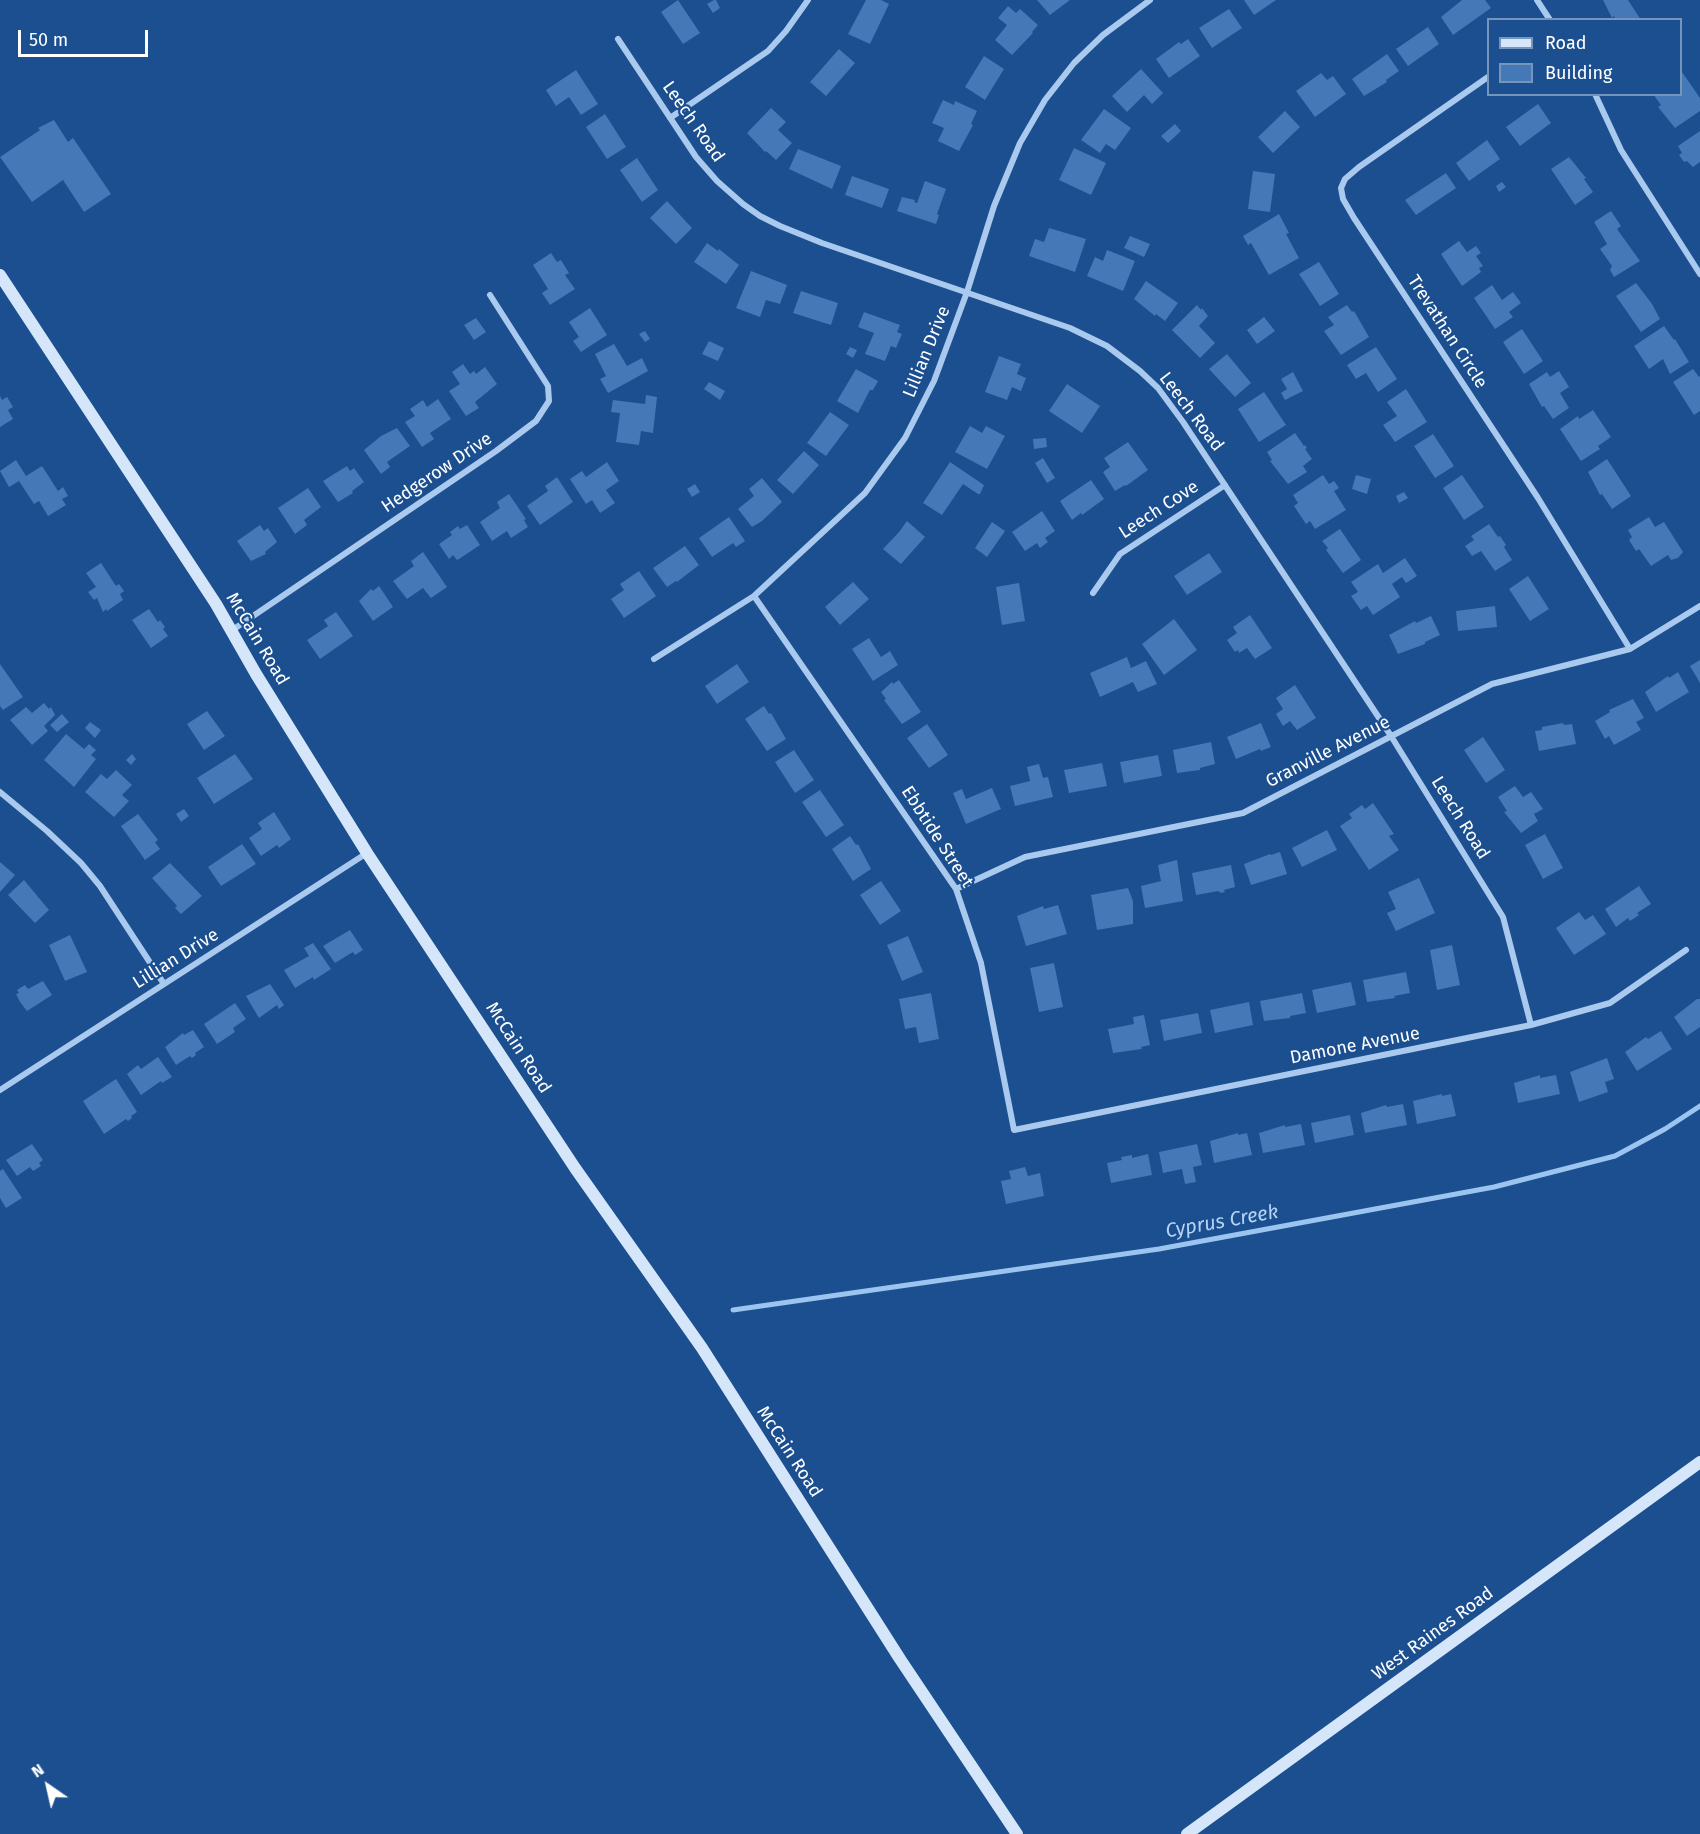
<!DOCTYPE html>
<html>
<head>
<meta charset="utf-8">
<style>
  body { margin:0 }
  #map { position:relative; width:1700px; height:1834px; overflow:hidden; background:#1b4f8f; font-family:"Fira Sans",sans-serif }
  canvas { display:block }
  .legend { position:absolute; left:1487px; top:18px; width:195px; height:78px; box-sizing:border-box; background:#1b4f8f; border:2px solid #7695bc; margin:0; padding:8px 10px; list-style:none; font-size:18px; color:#fff }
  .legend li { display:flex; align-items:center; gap:12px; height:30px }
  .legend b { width:30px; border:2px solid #7695bc }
  .north { position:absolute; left:18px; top:1756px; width:60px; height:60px; -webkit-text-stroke:4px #1b4f8f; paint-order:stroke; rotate:326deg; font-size:16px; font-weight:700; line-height:24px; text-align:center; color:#fff }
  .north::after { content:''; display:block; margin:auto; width:21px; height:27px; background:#fff; clip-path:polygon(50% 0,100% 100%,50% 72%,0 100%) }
  .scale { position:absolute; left:18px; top:30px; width:130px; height:27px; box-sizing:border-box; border:3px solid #fff; border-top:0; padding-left:8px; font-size:18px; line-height:21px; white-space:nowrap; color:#fff; -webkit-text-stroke:4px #1b4f8f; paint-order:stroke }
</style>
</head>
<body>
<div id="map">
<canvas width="1700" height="1834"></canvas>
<ul class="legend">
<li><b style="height:8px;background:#d6e6fa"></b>Road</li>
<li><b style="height:16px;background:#4478b7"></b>Building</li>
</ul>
<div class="north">N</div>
<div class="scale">50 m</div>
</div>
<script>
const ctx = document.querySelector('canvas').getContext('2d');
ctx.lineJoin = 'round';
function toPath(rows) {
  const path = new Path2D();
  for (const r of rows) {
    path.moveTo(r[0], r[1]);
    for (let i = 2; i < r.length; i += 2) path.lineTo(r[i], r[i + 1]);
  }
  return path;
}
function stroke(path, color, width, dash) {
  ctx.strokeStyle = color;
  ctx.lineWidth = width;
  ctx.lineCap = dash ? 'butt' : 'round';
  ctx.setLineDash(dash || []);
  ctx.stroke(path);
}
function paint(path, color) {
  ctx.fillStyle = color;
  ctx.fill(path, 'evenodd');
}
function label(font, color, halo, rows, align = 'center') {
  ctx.font = font + ' "Fira Sans",sans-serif';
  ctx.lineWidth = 4.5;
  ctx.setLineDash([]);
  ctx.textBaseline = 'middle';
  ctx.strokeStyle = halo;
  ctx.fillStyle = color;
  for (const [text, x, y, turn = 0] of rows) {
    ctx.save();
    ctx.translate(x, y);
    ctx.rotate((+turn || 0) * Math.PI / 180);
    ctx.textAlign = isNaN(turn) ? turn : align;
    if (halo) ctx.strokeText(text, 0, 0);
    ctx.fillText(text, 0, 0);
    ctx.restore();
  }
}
stroke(toPath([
  [733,1310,1159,1249,1494,1187,1615,1156,1665,1129,1700,1106]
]), '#9cc4f0', 5);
paint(toPath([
  [678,0,700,33,683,44,661,12],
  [714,0,716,0,720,8,713,13,707,4],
  [866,0,881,0,889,4,870,44,848,34],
  [1037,0,1070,0,1050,15],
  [1244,0,1276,0,1254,15],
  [1462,0,1485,0,1491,8,1453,35,1441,17],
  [1603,0,1628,0,1641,20,1616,20,1614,16,1612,18],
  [1008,6,1016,13,1020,9,1038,25,1032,32,1033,33,1012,55,995,40,1007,25,998,18],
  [1229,9,1242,28,1212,48,1199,28],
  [1428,27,1439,44,1408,66,1396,49],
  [1188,39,1200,56,1169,78,1156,59,1179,42,1181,44],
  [839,49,855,63,826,96,810,82],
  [1387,54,1399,71,1386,80,1387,82,1364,96,1352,79],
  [984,56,1004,69,985,100,965,87],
  [1141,69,1163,93,1152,104,1144,95,1127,112,1112,96],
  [576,70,598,104,581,115,569,97,556,106,546,90],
  [1682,72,1700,98,1700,111,1675,128,1658,107,1661,105,1653,94,1680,94,1680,73],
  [1321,73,1327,80,1333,76,1346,94,1315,117,1296,91],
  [943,100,954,105,955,101,977,111,971,124,973,125,959,151,938,141,944,128,932,123],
  [1538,104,1551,123,1520,146,1506,127],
  [771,108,786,122,778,130,792,143,776,160,766,151,765,152,747,133],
  [1104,109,1131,128,1115,150,1106,144,1100,153,1081,140],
  [1285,111,1300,127,1273,153,1258,137],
  [605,114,626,147,607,159,586,127],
  [54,120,68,142,73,138,111,194,84,212,63,180,32,202,0,157,40,130,38,128],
  [1175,124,1181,131,1168,143,1161,136],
  [1700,131,1700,162,1693,167,1687,161,1684,162,1679,155,1682,153,1678,146],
  [1487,140,1500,159,1469,181,1456,163],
  [1074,148,1106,163,1091,195,1059,180],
  [798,149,841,166,832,189,789,169],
  [1569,157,1586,178,1584,179,1593,192,1575,205,1551,169],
  [637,158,658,190,642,202,620,170],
  [1253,171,1275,174,1270,212,1248,209],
  [1446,173,1456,188,1416,215,1405,200],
  [852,176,889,189,882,208,845,195],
  [925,181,946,189,937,214,939,215,936,224,897,211,902,197,915,200,914,202,917,203],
  [1502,182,1506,187,1499,192,1496,186],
  [667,201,692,228,676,244,650,218],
  [1611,211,1621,226,1617,229,1640,261,1614,277,1610,270,1612,266,1600,249,1607,244,1594,222],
  [1279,214,1289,233,1286,234,1299,258,1269,275,1251,243,1248,245,1243,236],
  [1049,228,1086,239,1075,272,1029,256,1035,239,1044,242],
  [1130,236,1150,244,1144,257,1124,248],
  [1459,241,1467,252,1476,246,1481,253,1476,256,1483,266,1479,268,1481,272,1462,286,1441,254],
  [707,243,718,251,719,249,739,265,726,284,694,262],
  [1107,250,1135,261,1123,291,1087,276,1095,257,1103,261],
  [551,253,557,262,561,260,569,273,565,275,575,289,550,305,542,293,548,289,533,265],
  [1319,262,1339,294,1320,306,1299,274],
  [751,271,787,285,780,304,766,300,760,317,736,308],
  [1146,281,1178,303,1165,321,1156,314,1155,316,1134,299],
  [1636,283,1652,304,1660,319,1641,332,1616,296],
  [1492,285,1502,300,1513,292,1521,303,1509,312,1513,317,1495,329,1474,298],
  [801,291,838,303,831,325,793,313],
  [1197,305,1201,310,1202,308,1208,316,1199,326,1215,343,1200,358,1172,330],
  [1347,305,1352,312,1354,311,1369,337,1341,355,1324,331,1334,325,1328,317],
  [590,308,607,335,581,352,573,341,579,337,569,322],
  [864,312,900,325,897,332,902,334,896,348,891,346,885,361,865,354,874,333,858,327],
  [1264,317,1275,331,1257,344,1247,330],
  [476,318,486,332,474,340,464,325],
  [1664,326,1674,340,1675,339,1689,362,1670,374,1663,359,1649,369,1634,346],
  [1522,329,1543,361,1524,374,1503,342],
  [645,331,650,339,645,342,639,334],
  [709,341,724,348,718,361,702,354],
  [614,344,627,366,642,358,648,371,608,393,600,379,606,376,595,354],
  [850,347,857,350,853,358,846,354],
  [1376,347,1397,379,1378,392,1366,373,1356,379,1347,365],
  [1227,354,1251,383,1235,397,1209,369],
  [999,356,1021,364,1017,374,1026,378,1021,391,1012,387,1007,400,985,392],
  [463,364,470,374,474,371,476,374,485,367,497,384,475,402,479,408,466,416,449,391,460,384,452,372],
  [856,369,878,381,873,390,870,390,858,413,837,401],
  [1693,369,1699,377,1700,376,1700,411,1694,415,1673,382],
  [1559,371,1569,387,1560,393,1569,408,1553,419,1544,406,1542,407,1529,384,1547,372,1550,377],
  [1293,372,1303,391,1285,400,1281,393,1287,389,1281,379],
  [709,382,725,391,720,400,704,389],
  [1067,384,1100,406,1082,433,1049,411],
  [1406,389,1427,422,1395,442,1383,425,1397,416,1387,402],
  [1264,392,1286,425,1259,442,1238,409],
  [646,395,657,397,653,433,641,431,639,445,616,442,620,413,611,412,613,400,645,404],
  [0,396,2,400,7,397,13,407,8,410,13,419,0,427],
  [438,399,451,419,430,433,434,439,422,447,405,422,415,416,410,409,423,400,427,407],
  [1593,410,1611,437,1598,446,1600,449,1581,461,1560,429,1578,416,1579,419],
  [830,412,849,425,826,456,807,443],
  [970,426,982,433,986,426,1005,436,987,469,955,452],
  [397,428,410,446,387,462,390,467,381,474,364,450,381,436],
  [1295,433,1304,446,1305,445,1307,448,1305,449,1312,459,1303,466,1307,472,1288,484,1270,461,1272,460,1267,452],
  [1433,434,1454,466,1435,478,1414,446],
  [1046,438,1047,447,1034,449,1033,439],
  [1128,442,1148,470,1126,486,1125,485,1115,491,1103,472,1110,467,1104,458],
  [804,451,819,465,793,494,777,480],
  [1043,458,1055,478,1047,483,1035,463],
  [1607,459,1631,496,1612,509,1602,494,1600,495,1588,472],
  [16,460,26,476,42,466,58,491,63,487,68,496,62,499,66,505,48,516,39,501,34,504,19,481,9,487,0,471],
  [607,462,619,481,606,490,615,503,600,513,592,500,586,504,570,479,582,471,586,477],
  [950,462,984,485,980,494,978,494,963,484,942,515,923,503],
  [347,466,350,471,354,468,364,482,352,491,353,493,338,502,323,481],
  [1323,475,1329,484,1334,481,1339,488,1334,491,1346,510,1315,529,1310,521,1306,524,1294,506,1298,503,1293,495],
  [1356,475,1371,479,1367,494,1352,489],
  [1462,475,1484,507,1464,520,1443,488],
  [557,477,573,502,540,525,527,506,548,491,545,486],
  [762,478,782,502,762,521,752,527,738,509,754,496,749,489],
  [1091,480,1104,499,1082,515,1081,513,1072,520,1060,501],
  [695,484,700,492,692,497,687,489],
  [308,488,321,507,304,520,307,525,295,534,278,508],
  [1404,492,1408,498,1399,503,1396,496],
  [509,494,526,519,524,520,528,527,511,538,507,531,492,541,480,522,500,508,497,502],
  [1042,511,1055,531,1045,538,1048,542,1040,548,1037,543,1025,551,1012,532],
  [729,517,745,541,736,547,733,543,712,557,699,538],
  [1649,517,1655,527,1664,522,1683,552,1678,558,1671,560,1668,555,1651,566,1639,549,1636,551,1629,540,1632,537,1628,530],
  [907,521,925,537,901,564,883,549,899,532],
  [992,522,1005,531,987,557,975,548],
  [1489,524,1498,537,1500,536,1506,545,1504,547,1512,560,1495,571,1481,551,1472,556,1465,546,1474,540,1471,536],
  [260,525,264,531,268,528,277,542,265,552,266,554,251,561,237,541],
  [467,525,480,545,459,559,457,560,453,555,449,559,439,544,452,535,450,532,458,526,460,529],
  [1340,529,1361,560,1343,573,1326,550,1328,548,1322,541],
  [685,546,699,565,677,582,676,581,667,587,653,568],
  [423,552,447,587,431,598,423,588,407,599,393,581,414,566,411,561],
  [1209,553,1222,572,1187,595,1174,576],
  [1405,558,1417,576,1406,583,1402,577,1392,584,1400,597,1373,615,1367,606,1361,610,1351,596,1358,592,1351,582,1378,564,1383,573],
  [101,563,116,586,119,584,124,591,120,594,123,600,107,611,106,609,103,612,97,598,94,600,88,592,96,587,86,573],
  [639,571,656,596,624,618,611,599,624,590,620,584],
  [1528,576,1549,609,1530,621,1509,589],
  [853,582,869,599,840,625,825,607],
  [1019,583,1025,621,1002,625,996,587],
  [379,586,393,607,373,621,359,601,371,589,373,591],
  [1495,606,1497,627,1458,631,1456,611],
  [149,609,158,622,160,620,165,627,163,629,168,636,151,648,132,620],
  [336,612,353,636,320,659,307,640,328,626,324,620],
  [1250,615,1272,648,1255,659,1247,648,1239,653,1238,650,1235,652,1227,640,1237,633,1233,627],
  [1431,616,1440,635,1425,642,1425,644,1398,654,1389,635,1415,621,1416,623],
  [1174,619,1197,650,1164,675,1142,644],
  [869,638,881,657,890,651,898,665,873,681,852,649],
  [1127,657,1131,668,1146,661,1157,684,1138,692,1133,682,1100,697,1090,673],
  [1700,660,1700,683,1690,666],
  [0,664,23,697,3,710,0,706],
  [737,664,749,682,717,704,705,686],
  [1678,672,1689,692,1656,712,1645,692,1668,676,1669,678],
  [899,680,921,712,902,724,884,700,886,699,881,692,892,682,893,684],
  [1295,685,1316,718,1297,730,1290,721,1283,726,1276,714,1283,709,1276,698],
  [1633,699,1644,718,1636,722,1641,730,1614,745,1609,736,1605,739,1595,721,1610,712,1609,710],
  [44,703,49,709,51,707,55,715,44,726,48,731,32,745,10,720,26,707,32,713],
  [764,706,769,714,771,713,786,739,767,751,745,719],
  [207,711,225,736,204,750,187,724],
  [62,714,69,722,57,732,50,725],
  [90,722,101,730,95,738,85,728],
  [1261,723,1271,747,1261,751,1260,749,1236,759,1227,737],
  [1563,723,1564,725,1572,724,1576,744,1539,751,1535,731,1542,730,1542,727],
  [927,724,948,755,929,768,907,738],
  [66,734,84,749,89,744,96,750,91,755,96,759,74,787,44,760],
  [1483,737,1505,770,1486,783,1464,750],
  [1211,742,1215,764,1200,768,1200,770,1177,773,1173,750],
  [794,750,814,780,795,793,775,762],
  [132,754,136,759,131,765,126,760],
  [235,754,253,779,214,804,197,778],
  [1158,755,1162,776,1124,783,1120,762],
  [1102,763,1107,786,1069,793,1064,770],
  [1039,764,1043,778,1048,777,1053,797,1015,806,1010,786,1030,781,1027,767],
  [116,770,132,785,122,795,129,801,114,817,85,792,101,774,107,779],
  [1515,786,1523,797,1531,792,1543,809,1534,814,1538,821,1521,833,1504,812,1507,811,1498,797],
  [992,788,1001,809,966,824,953,793,962,789,966,799],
  [820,790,844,825,826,837,802,802],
  [1373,803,1394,834,1389,836,1399,850,1369,870,1340,826,1352,818,1349,814,1362,805,1365,809],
  [184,809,189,816,181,822,176,814],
  [274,812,291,839,279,848,277,845,261,856,249,838,262,829,258,823],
  [138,814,158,840,155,842,160,849,145,860,121,826],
  [1327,830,1337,850,1302,867,1292,848],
  [1545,834,1563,868,1543,879,1525,845],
  [850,836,856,845,858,844,871,869,853,881,832,849],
  [242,844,256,864,221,886,208,867],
  [1280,852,1287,874,1251,885,1244,864,1270,854,1271,855],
  [1177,860,1183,901,1145,908,1141,886,1161,881,1158,865],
  [0,862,15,875,0,892],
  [170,863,202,896,181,914,175,908,177,906,152,878],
  [1231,865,1235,887,1224,890,1225,892,1220,893,1219,891,1196,895,1192,873],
  [1419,878,1435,913,1396,931,1387,913,1396,909,1388,892],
  [24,880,49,910,35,923,8,895],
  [881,881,901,911,880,925,860,895],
  [1639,886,1651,904,1637,913,1639,915,1630,921,1628,918,1616,927,1605,909],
  [1128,888,1133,901,1133,924,1097,930,1091,895],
  [1058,905,1067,934,1026,946,1017,916,1043,906,1044,909],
  [1579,912,1585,920,1593,915,1606,934,1574,955,1556,928],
  [350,930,363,950,355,955,353,952,335,963,323,946],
  [70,935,87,972,65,981,49,945],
  [908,936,923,972,902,981,887,945],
  [313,943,331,969,314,980,313,977,295,988,284,970,309,956,304,948],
  [1452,945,1460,985,1437,990,1430,950],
  [1054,963,1063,1007,1039,1012,1030,968],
  [1406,972,1410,993,1394,996,1395,998,1367,1002,1363,980],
  [43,981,52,995,27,1011,20,1002,16,994,19,993,17,990,25,985,28,989],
  [1351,982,1356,1005,1317,1013,1312,990],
  [270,984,284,1005,279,1009,277,1005,259,1018,246,996],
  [931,993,939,1039,919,1043,916,1027,905,1029,899,999],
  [1302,993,1306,1013,1290,1016,1290,1018,1264,1021,1260,1001],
  [1697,999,1700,999,1700,1027,1687,1036,1674,1017],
  [1249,1002,1253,1025,1215,1033,1210,1010],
  [235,1003,246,1019,233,1028,235,1032,217,1044,204,1024],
  [1198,1013,1202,1033,1164,1041,1160,1020],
  [1144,1015,1150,1045,1141,1047,1142,1049,1113,1053,1108,1029,1134,1024,1133,1017],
  [193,1030,204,1047,195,1053,196,1055,192,1058,190,1056,176,1065,165,1047,183,1033,184,1035],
  [1661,1031,1672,1049,1637,1071,1625,1052,1646,1037,1648,1039],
  [158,1057,172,1077,162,1083,161,1081,141,1095,127,1074,138,1065,141,1069],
  [1607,1058,1614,1079,1605,1082,1608,1092,1579,1102,1570,1072],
  [1540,1075,1540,1078,1556,1075,1560,1094,1518,1103,1514,1083],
  [116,1079,137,1112,131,1116,132,1118,128,1121,126,1119,104,1134,83,1101],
  [1442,1094,1442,1096,1451,1094,1456,1116,1417,1124,1413,1101],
  [1403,1104,1407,1125,1365,1133,1361,1113,1386,1105,1387,1107],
  [1350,1115,1354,1135,1315,1143,1311,1123],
  [1301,1124,1305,1145,1263,1153,1259,1133,1285,1125,1285,1127],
  [1238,1133,1238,1135,1247,1133,1252,1155,1214,1163,1210,1141],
  [32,1144,43,1160,39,1163,41,1166,33,1171,30,1167,17,1176,6,1160],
  [1197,1144,1202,1165,1193,1167,1196,1182,1185,1184,1182,1169,1163,1173,1159,1152],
  [1148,1154,1152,1175,1111,1183,1107,1163,1122,1160,1121,1157,1132,1155,1132,1158],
  [1025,1167,1028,1176,1040,1173,1044,1196,1006,1204,1001,1181,1011,1179,1009,1171],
  [3,1169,22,1198,6,1208,0,1198,0,1171]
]), '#4478b7');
stroke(toPath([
  [1537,0,1550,20],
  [618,39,696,157,717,181,743,204,760,216,780,226,822,243,1070,328,1107,346,1140,371,1158,388,1183,422,1391,736,1503,917,1531,1025],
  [1488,77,1359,167,1345,179,1341,188,1343,199,1354,218,1538,498,1630,649],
  [1595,94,1621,150,1700,274],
  [670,118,768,51,786,31,808,0],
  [1093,593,1120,554,1225,485],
  [754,596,956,889,981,963,1014,1130,1531,1025,1610,1003,1686,950],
  [231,631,496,451,536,421,549,401,548,386,490,295],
  [654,659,754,596,865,493,905,438,934,381,967,292,994,206,1020,143,1045,100,1074,63,1103,35,1150,0],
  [0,792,47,831,81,863,100,886,164,984],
  [956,889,1025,857,1243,813,1492,684,1630,649,1700,606],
  [0,1090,367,853]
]), '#a9c9ee', 6);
stroke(toPath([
  [0,275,216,604,256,674,367,853,575,1168,702,1348,900,1659,1017,1834],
  [1187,1834,1700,1462]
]), '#d6e6fa', 12);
label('18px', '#fff', '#1b4f8f', [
  ["Leech Road",693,122,55],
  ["Trevathan Circle",1447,332,57],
  ["Lillian Drive",927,352,-68],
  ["Leech Road",1191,412,53],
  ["Hedgerow Drive",437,473,-34],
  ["Leech Cove",1159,510,-33],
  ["McCain Road",257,639,59],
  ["Granville Avenue",1328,752,-27],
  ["Leech Road",1460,818,58],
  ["Ebbtide Street",937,837,57],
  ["Lillian Drive",176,959,-32],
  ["Damone Avenue",1355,1046,-11],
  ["McCain Road",518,1048,57],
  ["McCain Road",789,1452,57],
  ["West Raines Road",1433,1634,-36]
]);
label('italic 20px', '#b5d3f5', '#1b4f8f', [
  ["Cyprus Creek",1222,1222,-10]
]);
</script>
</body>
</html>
